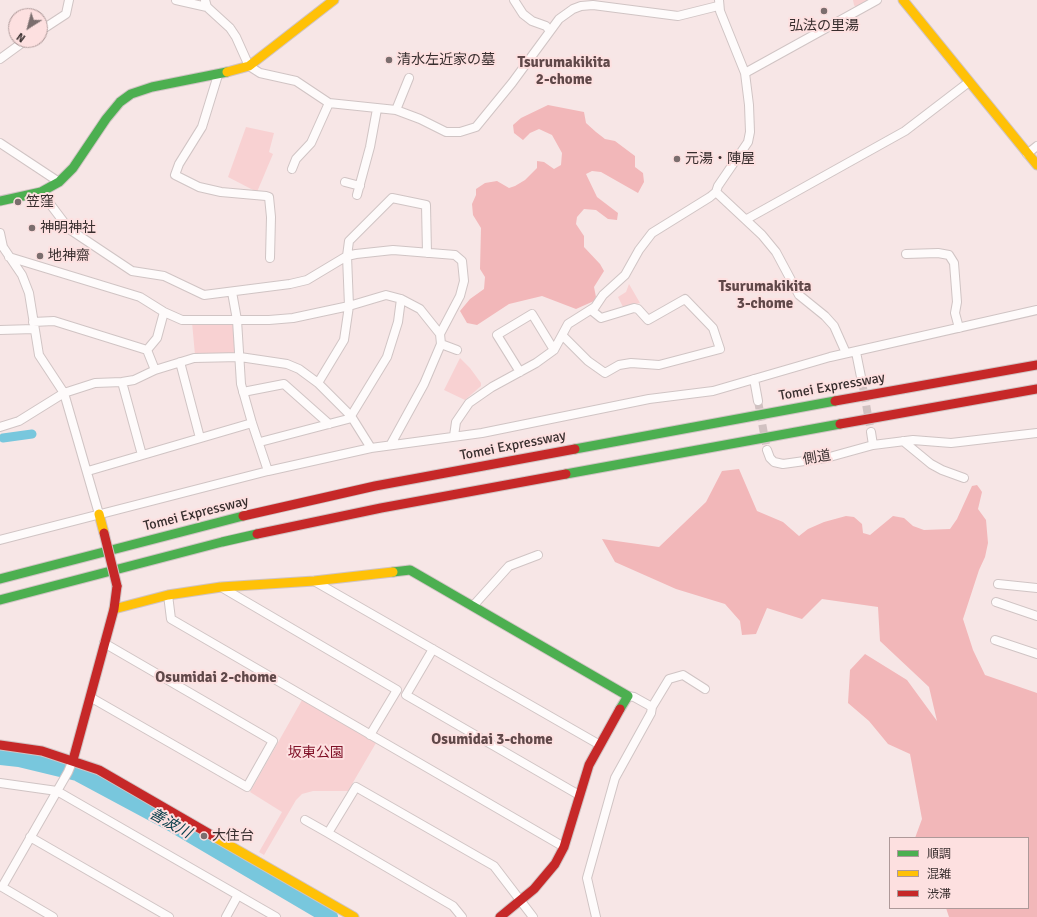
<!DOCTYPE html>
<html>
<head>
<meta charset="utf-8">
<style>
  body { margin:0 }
  #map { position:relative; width:1037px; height:917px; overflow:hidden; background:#f7e6e6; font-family:Signika,"Noto Sans JP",sans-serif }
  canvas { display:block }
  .legend { position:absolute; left:889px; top:837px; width:140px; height:72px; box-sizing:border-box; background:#fde0e0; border:1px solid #ae9999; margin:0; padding:5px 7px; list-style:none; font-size:12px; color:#382e2e }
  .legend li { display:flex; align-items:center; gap:8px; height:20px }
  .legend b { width:20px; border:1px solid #ae9999 }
  .north { position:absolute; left:8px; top:8px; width:40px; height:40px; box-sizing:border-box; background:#fde0e0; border:1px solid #ae9999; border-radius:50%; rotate:216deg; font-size:11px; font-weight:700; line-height:16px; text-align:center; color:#382e2e }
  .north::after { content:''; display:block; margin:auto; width:14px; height:18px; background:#7b6e6e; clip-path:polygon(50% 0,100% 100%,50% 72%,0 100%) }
</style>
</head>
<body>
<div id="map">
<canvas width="1037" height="917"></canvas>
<ul class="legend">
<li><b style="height:5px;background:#4caf50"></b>順調</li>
<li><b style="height:5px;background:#ffc107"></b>混雑</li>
<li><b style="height:5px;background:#c62828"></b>渋滞</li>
</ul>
<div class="north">N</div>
</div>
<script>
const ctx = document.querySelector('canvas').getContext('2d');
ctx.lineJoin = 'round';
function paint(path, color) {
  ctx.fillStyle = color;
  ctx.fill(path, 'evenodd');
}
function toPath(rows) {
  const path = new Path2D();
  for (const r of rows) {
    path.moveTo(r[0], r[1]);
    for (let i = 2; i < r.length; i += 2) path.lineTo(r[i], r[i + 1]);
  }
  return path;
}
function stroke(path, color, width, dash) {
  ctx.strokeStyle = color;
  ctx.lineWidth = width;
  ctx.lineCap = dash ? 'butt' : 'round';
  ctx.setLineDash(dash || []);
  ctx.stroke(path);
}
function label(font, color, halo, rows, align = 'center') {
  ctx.font = font + ' Signika,"Noto Sans JP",sans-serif';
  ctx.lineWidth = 4;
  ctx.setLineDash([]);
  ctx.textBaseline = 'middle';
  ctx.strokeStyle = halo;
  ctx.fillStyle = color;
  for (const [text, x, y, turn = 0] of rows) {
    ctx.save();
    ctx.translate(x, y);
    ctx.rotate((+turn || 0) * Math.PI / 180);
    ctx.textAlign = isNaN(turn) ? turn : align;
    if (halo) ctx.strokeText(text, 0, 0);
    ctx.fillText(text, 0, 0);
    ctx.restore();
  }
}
paint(toPath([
  [853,0,872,0,857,9,854,5],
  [246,127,274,133,269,152,273,154,257,192,228,177],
  [629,284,640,303,623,307,618,297,626,292],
  [192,322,228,322,235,326,236,349,234,353,195,355],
  [460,358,470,368,481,383,481,386,465,400,444,390],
  [302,700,376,743,348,791,313,791,302,794,296,800,264,855,259,852,282,812,250,792]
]), '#f8d1d2');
paint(toPath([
  [548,105,584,112,586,123,596,132,605,139,615,141,635,156,635,167,643,173,644,182,638,193,601,172,592,171,586,174,597,197,618,213,617,220,608,219,596,210,584,209,577,217,576,224,584,236,584,247,600,264,604,271,594,287,596,297,594,301,576,309,542,296,509,304,477,325,467,323,460,311,470,299,484,289,485,277,480,269,481,228,473,215,472,204,476,195,476,189,485,183,497,181,509,188,515,186,525,180,537,168,537,161,544,162,554,169,561,165,562,153,552,135,539,129,530,133,523,140,514,133,513,125,521,118],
  [739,469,757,511,783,522,799,536,808,529,824,522,846,516,854,517,862,524,863,533,870,535,893,516,904,518,913,526,924,530,950,529,957,519,972,486,977,485,980,489,982,492,978,509,986,520,988,543,985,557,979,570,963,619,973,650,985,675,1037,693,1037,917,949,917,946,908,1028,908,1028,838,915,838,922,819,910,754,888,744,869,721,848,703,850,670,865,654,907,680,937,721,929,687,880,641,878,607,822,599,802,619,767,608,756,634,742,635,740,621,725,604,676,589,615,562,602,539,659,547,706,502,722,471]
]), '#f2b7b9');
stroke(toPath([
  [3,438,32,434]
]), '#78c7dd', 9);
stroke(toPath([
  [0,757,19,759,77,773,174,825,330,917]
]), '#78c7dd', 16);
stroke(toPath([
  [862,382,871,432],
  [758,401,767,450]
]), '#d1c1c1', 8, [8, 4]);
const street = toPath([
  [176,0,207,7],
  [205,0,207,7,230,28,236,37,249,66,260,73,296,81,329,103,396,110,420,119,446,132,460,132,476,127,512,83,559,19,573,9,581,6,593,5,678,16,718,6],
  [514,0,523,14,532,21,546,26,550,31],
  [40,31,66,14,69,0],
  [0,59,26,40],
  [745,73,877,0],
  [218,75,202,127,179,164,175,175,199,187,221,192,266,196,269,197,271,217,270,258],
  [396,110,409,78],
  [0,143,59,182],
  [1027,154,1037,146],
  [292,169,296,159,311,143,329,103],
  [345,182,360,186],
  [41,192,69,229,132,271,164,276,204,295,290,284,307,280,347,256,356,254,393,250,455,255,462,261,464,281,460,296,440,334],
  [716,192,762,235,776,252,799,295,825,316,834,326,846,353],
  [357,195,370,147,377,109],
  [747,219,905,131,969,82],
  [0,233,3,247,22,275,29,293,39,355,64,393,99,514],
  [906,254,938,253,949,255,954,263,957,302,955,313,959,328],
  [9,257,140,297,164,312,182,320,269,320,293,318,349,306,386,295,401,299,420,309,440,334,441,344,424,384,391,444],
  [232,292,237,320,241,384,252,423,268,471],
  [33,322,54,321,147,350],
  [0,330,34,329],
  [563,336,588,361,605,373,619,365,631,363,659,365,720,349,713,328,685,299,648,320,638,309,634,308,601,318,591,310],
  [441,344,457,350],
  [856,352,862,382],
  [180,362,200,438],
  [155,370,147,350,157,338,164,312],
  [520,372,497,335,532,314,554,350],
  [754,379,758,401],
  [122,382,142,455],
  [318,383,344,340,349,306,347,256,349,241,392,198,426,205,427,253],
  [243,392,284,384,329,424],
  [0,427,19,421,64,393,95,383,122,382,134,380,155,370,194,358,240,357,287,364,299,369,318,383,351,416,371,448],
  [871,432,873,445],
  [454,436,456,422,469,403,492,387,536,363,554,350,568,324,595,307,603,295,625,275,639,250,652,233,710,197,716,192,718,186,748,142,750,132,749,105,745,73,720,11,719,0],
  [903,441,931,464,942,470,964,478],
  [260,442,348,419,351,416,387,357,398,322,401,299],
  [767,450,770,458,774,462,783,464,826,458,873,445,913,440,951,443,1037,433],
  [88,471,252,423],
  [0,540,268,471,371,448,482,433,649,399,713,391,830,357,1037,310],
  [314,581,600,745],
  [998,584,1037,588],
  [221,587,397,690,370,735],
  [168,595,171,619,564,847],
  [996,602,1037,616],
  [473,606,509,566,538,555],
  [995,640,1037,654],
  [433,649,406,695,579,795],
  [628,696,634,697,652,707],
  [90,697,247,787,273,741,104,643],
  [0,783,57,791,276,917],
  [305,820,328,833],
  [30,837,169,917],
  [53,917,2,887,68,772,73,760],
  [226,917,238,895],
  [462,917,453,906,328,833,356,787,494,866,533,917],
  [596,917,587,878,615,778,651,713,652,707,669,679,683,675,705,689]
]);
const fast = toPath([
  [0,201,41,192,59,182,73,168,106,119,120,102,131,94,152,87,227,72],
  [575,449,835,401],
  [566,474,840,424],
  [393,572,410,570,628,696,620,709],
  [0,579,243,516],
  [0,600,222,542,257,534]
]);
const slow = toPath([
  [903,0,1037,165],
  [227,72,249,66,334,0],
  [99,514,104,533],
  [114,609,168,595,221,587,314,581,393,572],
  [213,836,354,917]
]);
const jam = toPath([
  [835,401,1037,365],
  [840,424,1037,389],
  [243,516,375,486,575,449],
  [257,534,381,508,566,474],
  [0,745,42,751,99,770,213,836],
  [73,760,114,609,117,586],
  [500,917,534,889,555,864,564,847,589,765,620,709]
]);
stroke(street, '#d0c4c4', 10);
stroke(fast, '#d0c4c4', 11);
stroke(slow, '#d0c4c4', 11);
stroke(jam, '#d0c4c4', 11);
stroke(street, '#fefbfb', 8);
stroke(fast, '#4caf50', 9);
stroke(slow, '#ffc107', 9);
stroke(jam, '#c62828', 9);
const jamBridge = toPath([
  [104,533,117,586]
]);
stroke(jamBridge, '#d0c4c4', 11, []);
stroke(jamBridge, '#c62828', 9);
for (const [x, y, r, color] of [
  [824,11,4,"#7b6e6e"],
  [389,60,4,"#7b6e6e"],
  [677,159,4,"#7b6e6e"],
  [18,202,4,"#7b6e6e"],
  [32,228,4,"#7b6e6e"],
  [40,256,4,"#7b6e6e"],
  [204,836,4,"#7b6e6e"]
]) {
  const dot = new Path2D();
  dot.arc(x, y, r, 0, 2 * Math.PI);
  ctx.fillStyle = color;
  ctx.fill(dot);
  stroke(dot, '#fde0e0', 1.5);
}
label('14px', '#382e2e', '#fde0e0', [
  ["弘法の里湯",824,26,"center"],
  ["清水左近家の墓",397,60],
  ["元湯・陣屋",685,159],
  ["笠窪",26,202],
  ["神明神社",40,228],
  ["地神齋",48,256],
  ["大住台",212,836]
], 'left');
label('14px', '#382e2e', '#fde0e0', [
  ["Tomei Expressway",832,387,-10],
  ["Tomei Expressway",513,446,-11],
  ["側道",817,458,-10],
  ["Tomei Expressway",196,514,-14]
]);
label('14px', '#7f1027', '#fde0e0', [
  ["坂東公園",316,753]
]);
label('bold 15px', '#604849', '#fde0e0', [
  ["Tsurumakikita",564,63],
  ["2-chome",564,80],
  ["Tsurumakikita",765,287],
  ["3-chome",765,304],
  ["Osumidai 2-chome",216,678],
  ["Osumidai 3-chome",492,740]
]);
label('italic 15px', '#0b404d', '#fde0e0', [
  ["善波川",170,824,29]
]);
</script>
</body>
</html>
